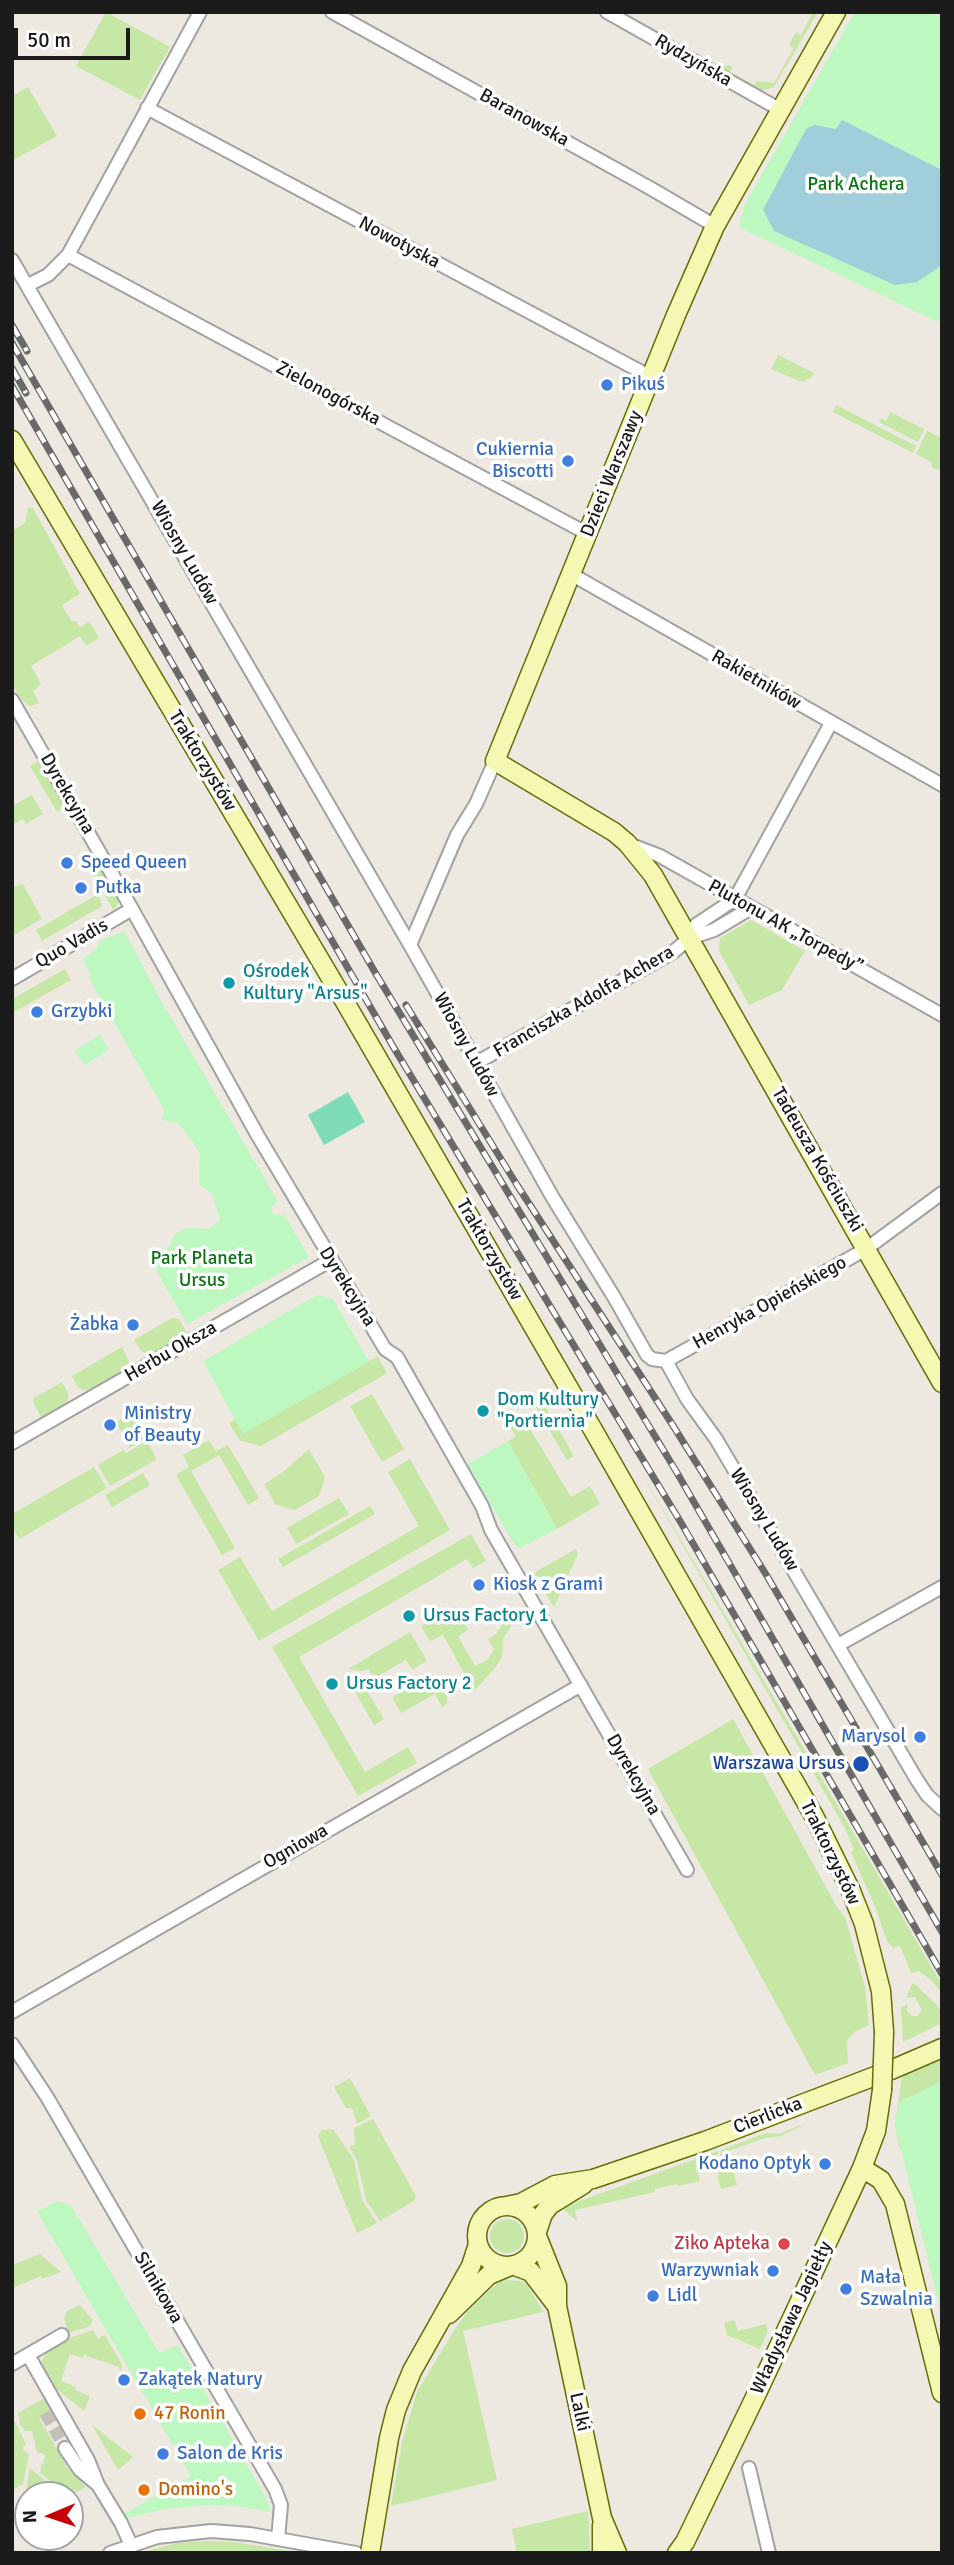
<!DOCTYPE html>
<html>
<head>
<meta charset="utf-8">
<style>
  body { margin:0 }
  #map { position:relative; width:954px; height:2565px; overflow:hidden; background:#ede8e0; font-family:Signika,sans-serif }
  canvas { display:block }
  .frame { position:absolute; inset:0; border:14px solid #1b1b1b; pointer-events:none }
  .north { position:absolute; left:14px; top:2481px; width:70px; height:70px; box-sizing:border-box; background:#fff; border:2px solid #a4a4a4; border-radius:50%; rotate:268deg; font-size:19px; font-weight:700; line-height:28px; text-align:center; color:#1b1b1b }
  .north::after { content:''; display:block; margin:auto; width:24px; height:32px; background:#c30304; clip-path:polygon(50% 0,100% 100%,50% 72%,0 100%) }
  .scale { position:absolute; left:14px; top:28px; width:116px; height:32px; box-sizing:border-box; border:4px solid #1b1b1b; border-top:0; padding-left:9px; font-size:21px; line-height:24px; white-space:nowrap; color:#1b1b1b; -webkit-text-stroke:5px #fff; paint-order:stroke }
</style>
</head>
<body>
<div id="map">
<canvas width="954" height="2565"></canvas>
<div class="frame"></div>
<div class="north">N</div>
<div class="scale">50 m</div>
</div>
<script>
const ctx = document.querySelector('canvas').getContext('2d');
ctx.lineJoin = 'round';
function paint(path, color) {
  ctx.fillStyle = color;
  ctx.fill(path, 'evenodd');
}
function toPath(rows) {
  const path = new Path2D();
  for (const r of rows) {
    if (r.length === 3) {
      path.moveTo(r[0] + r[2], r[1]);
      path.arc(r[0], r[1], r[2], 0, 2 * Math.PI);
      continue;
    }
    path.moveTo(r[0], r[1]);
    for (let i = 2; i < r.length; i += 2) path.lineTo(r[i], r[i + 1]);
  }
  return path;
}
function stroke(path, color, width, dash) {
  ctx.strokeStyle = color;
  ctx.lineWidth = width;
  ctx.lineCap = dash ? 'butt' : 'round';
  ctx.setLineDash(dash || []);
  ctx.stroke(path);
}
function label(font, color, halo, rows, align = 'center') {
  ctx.font = font + ' Signika,sans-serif';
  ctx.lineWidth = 7;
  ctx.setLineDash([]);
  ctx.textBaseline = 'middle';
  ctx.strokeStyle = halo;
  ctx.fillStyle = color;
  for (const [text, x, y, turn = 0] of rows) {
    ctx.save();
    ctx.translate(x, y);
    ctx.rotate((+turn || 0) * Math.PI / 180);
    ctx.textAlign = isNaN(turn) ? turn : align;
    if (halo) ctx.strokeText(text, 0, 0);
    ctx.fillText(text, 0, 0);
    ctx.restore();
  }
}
paint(toPath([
  [106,12,170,47,140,100,76,66],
  [813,12,818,12,774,87,761,91,721,69,723,66,729,65,732,67,730,72,754,85,757,81,774,83,794,48,789,45,796,32,801,35],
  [28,87,57,136,12,161,12,96],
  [778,355,814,373,812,377,802,382,771,369],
  [836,405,916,446,913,453,833,412],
  [890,412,924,429,918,442,879,422,881,418,886,421],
  [927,431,942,438,942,472,932,467,931,462,916,454],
  [28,508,33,508,80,594,62,605,72,622,76,621,80,627,88,622,91,624,99,638,86,646,80,636,31,666,41,684,33,691,39,703,30,706,21,699,12,684,12,531,25,523],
  [38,761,65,808,57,812,30,766],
  [32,795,43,814,26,824,23,819,12,825,12,806],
  [91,853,119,900,114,911,83,857],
  [23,884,42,919,12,936,12,888],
  [98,894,102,906,42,941,36,930],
  [751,920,805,951,782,990,749,1005,719,951,720,938],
  [65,969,71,980,12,1013,12,999],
  [172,1318,179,1319,188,1335,154,1354,142,1352,134,1340],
  [122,1347,129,1361,126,1370,90,1390,84,1390,78,1387,72,1376],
  [378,1357,387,1373,261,1446,239,1440,229,1423,248,1412],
  [62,1382,68,1393,68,1401,64,1406,42,1418,33,1402,34,1398],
  [540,1393,547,1404,545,1406,574,1456,567,1460,531,1399],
  [372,1394,404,1449,382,1462,350,1406],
  [132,1414,146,1438,127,1449,129,1446,116,1422],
  [521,1414,571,1497,590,1486,600,1504,557,1529,508,1441,516,1437,508,1422],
  [209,1440,216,1451,228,1445,259,1498,248,1505,219,1455,191,1471,235,1548,222,1555,176,1475,189,1467,183,1455],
  [147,1441,157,1459,110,1486,98,1465,123,1450,126,1453],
  [309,1449,325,1477,319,1496,295,1510,276,1505,264,1484,282,1473],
  [410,1459,450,1530,259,1641,218,1570,240,1557,272,1611,419,1526,388,1472],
  [634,1460,839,1808,942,1985,942,1994,933,1982,919,1971,911,1973,900,1946,893,1948,887,1941,876,1909,851,1852,854,1850,845,1828],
  [94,1467,107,1488,19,1539,12,1526,12,1514],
  [143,1473,150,1485,112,1507,105,1495],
  [339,1498,349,1514,296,1544,287,1528],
  [370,1506,375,1514,283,1567,278,1559],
  [471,1534,486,1561,473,1568,467,1559,299,1657,365,1772,408,1747,417,1763,358,1796,272,1647],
  [576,1549,578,1554,554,1607,534,1575,537,1571],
  [454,1606,455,1608,459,1607,468,1622,465,1624,468,1630,458,1636,475,1666,487,1660,494,1650,488,1639,496,1634,506,1618,511,1626,503,1639,502,1657,495,1668,474,1691,443,1635,430,1641,421,1626],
  [410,1632,427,1661,412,1669,406,1660,378,1676,371,1673,369,1669,362,1671,348,1669],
  [344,1673,357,1675,384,1719,374,1725],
  [428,1678,440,1684,447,1696,447,1704,442,1707,435,1694,401,1713,393,1699,394,1696],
  [733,1719,837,1907,845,1917,865,1987,869,2025,854,2032,847,2041,848,2063,815,2075,648,1769],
  [914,1983,936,2004,942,2013,942,2023,903,2042,901,2007,907,2005,907,2011,912,2016,917,2016,922,2010,915,1997,907,1998,911,1985],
  [942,2059,942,2208,899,2147,895,2125,902,2076],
  [350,2078,371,2116,357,2124,352,2108,346,2108,334,2087],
  [373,2119,416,2196,414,2201,380,2221,366,2200,357,2160,349,2146,355,2145,354,2128],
  [809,2122,781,2136,765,2138,729,2151,737,2185,721,2189,718,2178,721,2150,766,2133,778,2134],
  [333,2129,354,2160,362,2200,377,2223,357,2233,318,2136,322,2130],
  [718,2151,716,2166,697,2171,700,2181,678,2186,677,2184,655,2189,655,2192,575,2210,577,2221,563,2209,574,2203],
  [507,2236,17],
  [40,2254,61,2272,42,2279,41,2276,12,2288,12,2265],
  [506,2280,521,2281,527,2285,543,2312,463,2331,497,2480,391,2506,402,2442,417,2392,455,2329,470,2308,498,2283],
  [80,2305,93,2320,90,2326,69,2333,64,2319,67,2311],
  [734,2320,738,2331,766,2324,768,2331,760,2349,727,2335,724,2323],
  [93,2330,98,2339,105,2335,122,2365,120,2372,119,2367,84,2355,83,2358,70,2354,61,2381,76,2387,75,2390,90,2396,84,2411,52,2385,43,2371,41,2362,48,2350,64,2340],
  [45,2398,51,2410,39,2418,68,2468,86,2487,70,2496,40,2473,42,2463,48,2464,43,2462,46,2455,37,2452,32,2431,25,2431,20,2424,18,2413],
  [12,2416,26,2444,22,2448,29,2455,23,2484,12,2490],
  [92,2425,133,2457,118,2470],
  [30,2468,62,2495,28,2495,28,2515,25,2517,22,2511],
  [588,2511,590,2553,517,2553,512,2529],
  [208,2541,233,2542,303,2553,139,2553,177,2543]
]), '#c6e7a6');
paint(toPath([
  [855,12,916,12,942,16,942,315,938,322,739,227,744,206],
  [124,931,159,997,278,1202,272,1206,272,1212,276,1215,284,1214,309,1257,187,1324,157,1272,158,1260,171,1244,175,1234,185,1228,208,1229,220,1221,220,1218,212,1194,199,1184,200,1153,179,1123,162,1120,164,1109,89,978,91,976,82,959,95,951,100,941],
  [100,1035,109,1050,84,1065,75,1050],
  [317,1295,333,1299,369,1362,243,1434,203,1361],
  [508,1441,557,1529,520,1548,514,1544,468,1464],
  [942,2081,942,2317,895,2125,899,2102],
  [58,2201,72,2207,159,2353,178,2345,266,2498,271,2512,236,2506,208,2505,164,2509,126,2518,124,2514,191,2476,37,2211]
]), '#bcf8c0');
paint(toPath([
  [348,1092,365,1122,324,1145,308,1115]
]), '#7edcb7');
paint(toPath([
  [842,120,942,170,942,265,917,282,895,285,774,231,763,210,806,129,814,125,836,129]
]), '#a0ceda');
stroke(toPath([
  [45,2413,65,2448]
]), '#c3bfb9', 12, [12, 6]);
const street = toPath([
  [332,12,650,188,715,226],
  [607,12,779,109],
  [147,108,651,377],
  [68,255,588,534],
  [12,260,410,945,553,1198,614,1297,647,1355,652,1359,666,1361],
  [28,285,48,275,68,255,200,12],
  [571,574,942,785],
  [12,700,132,909,258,1136,385,1349,397,1357,482,1506,491,1530,687,1870],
  [629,844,660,856,942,1015],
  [690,938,714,930,751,908],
  [410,945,457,835,476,804,495,761],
  [12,979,132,909],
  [476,1063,673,952,690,938,696,925,735,899,831,723],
  [666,1361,687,1399,716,1439,917,1780,927,1795,942,1809],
  [666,1361,866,1249,942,1193],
  [12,1443,331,1260],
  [838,1645,942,1587],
  [12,2012,581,1685],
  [12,2044,47,2097,275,2489,281,2505,278,2539],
  [28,2355,88,2460,98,2485],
  [12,2364,62,2335],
  [65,2448,80,2470,98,2485,121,2523,131,2545],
  [749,2468,769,2553],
  [110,2553,157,2537,211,2531,250,2534,356,2553]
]);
const secondary = toPath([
  [836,12,715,226,676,315,495,761,614,832,627,843,653,875,942,1383],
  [12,440,345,1002,592,1428,814,1816,851,1891,864,1924,881,1991,884,2032],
  [862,2168,881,2180,895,2204,942,2393],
  [507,2236,30],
  [506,2206,521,2203,555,2185,593,2179,705,2141,891,2070,942,2048],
  [537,2232,543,2214,550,2205,584,2184],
  [537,2236,557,2286,557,2306,602,2518,617,2553],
  [515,2266,531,2272,557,2306],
  [449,2314,489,2275,508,2267],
  [370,2553,389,2438,396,2410,412,2371,471,2266,478,2244],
  [602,2553,602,2525],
  [677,2553,685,2542,758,2391,862,2168,876,2131,882,2090]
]);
stroke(street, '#a2a2a2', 16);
stroke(secondary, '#636e06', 21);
stroke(street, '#fff', 12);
stroke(secondary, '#f5f8b3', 18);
const rail = toPath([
  [12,325,27,351],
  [12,343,376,974,676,1471,942,1932],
  [12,368,26,393],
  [12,386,394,1048,680,1521,942,1974],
  [406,1005,517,1185,672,1424,767,1576,942,1875]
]);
stroke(rail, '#696969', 7);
stroke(rail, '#fff', 4.5, [13]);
const secondaryBridge = toPath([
  [882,2090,884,2032]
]);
stroke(secondaryBridge, '#636e06', 21, []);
stroke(secondaryBridge, '#f5f8b3', 18);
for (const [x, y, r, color] of [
  [607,385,7,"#3f7fe0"],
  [568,461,7,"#3f7fe0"],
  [67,863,7,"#3f7fe0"],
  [81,888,7,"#3f7fe0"],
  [229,983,7,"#0f9aa8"],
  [37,1012,7,"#3f7fe0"],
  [133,1325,7,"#3f7fe0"],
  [483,1411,7,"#0f9aa8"],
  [110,1425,7,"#3f7fe0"],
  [479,1585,7,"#3f7fe0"],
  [409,1616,7,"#0f9aa8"],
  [332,1684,7,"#0f9aa8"],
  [920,1737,7,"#3f7fe0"],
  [861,1764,9,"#1a4fb4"],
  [825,2164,7,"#3f7fe0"],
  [784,2244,7,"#e0444e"],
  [773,2271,7,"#3f7fe0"],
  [846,2289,7,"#3f7fe0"],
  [653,2296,7,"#3f7fe0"],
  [124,2380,7,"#3f7fe0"],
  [140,2414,7,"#e8710a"],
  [163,2454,7,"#3f7fe0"],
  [144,2490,7,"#e8710a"]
]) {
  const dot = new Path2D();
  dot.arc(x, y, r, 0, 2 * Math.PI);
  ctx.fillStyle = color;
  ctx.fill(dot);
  stroke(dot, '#fff', 2.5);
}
label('19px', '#1b1b1b', '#fff', [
  ["Rydzyńska",693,61,30],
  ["Baranowska",524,118,29],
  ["Nowotyska",399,243,28],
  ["Zielonogórska",328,394,28],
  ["Dzieci Warszawy",612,474,-68],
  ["Wiosny Ludów",184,553,60],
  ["Rakietników",756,680,30],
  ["Traktorzystów",202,761,59],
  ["Dyrekcyjna",67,794,60],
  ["Plutonu AK „Torpedy”",785,927,29],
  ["Quo Vadis",72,944,-30],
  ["Franciszka Adolfa Achera",584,1002,-30],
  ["Wiosny Ludów",466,1045,61],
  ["Tadeusza Kościuszki",817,1160,60],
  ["Traktorzystów",489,1250,60],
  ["Dyrekcyjna",347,1287,58],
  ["Henryka Opieńskiego",770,1303,-29],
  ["Herbu Oksza",171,1352,-30],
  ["Wiosny Ludów",764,1520,59],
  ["Dyrekcyjna",633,1775,60],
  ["Ogniowa",296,1847,-30],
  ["Traktorzystów",830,1853,64],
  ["Cierlicka",768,2116,-21],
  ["Silnikowa",158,2288,60],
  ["Władysława Jagiełły",792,2318,-65],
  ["Lalki",579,2412,78]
]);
label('19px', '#0c7614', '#fff', [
  ["Park Achera",856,185],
  ["Park Planeta",202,1259],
  ["Ursus",202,1281]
]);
label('19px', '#366cbe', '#fff', [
  ["Pikuś",621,385],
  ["Cukiernia",554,450,"right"],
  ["Biscotti",554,472,"right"],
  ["Speed Queen",81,863],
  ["Putka",95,888],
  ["Grzybki",51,1012],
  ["Żabka",119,1325,"right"],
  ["Ministry",124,1414],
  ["of Beauty",124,1436],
  ["Kiosk z Grami",493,1585],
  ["Marysol",906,1737,"right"],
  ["Kodano Optyk",811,2164,"right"],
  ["Warzywniak",759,2271,"right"],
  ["Mała",860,2278],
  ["Szwalnia",860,2300],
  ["Lidl",667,2296],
  ["Zakątek Natury",138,2380],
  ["Salon de Kris",177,2454]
], 'left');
label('19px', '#0d838f', '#fff', [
  ["Ośrodek",243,972],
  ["Kultury \"Arsus\"",243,994],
  ["Dom Kultury",497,1400],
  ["\"Portiernia\"",497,1422],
  ["Ursus Factory 1",423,1616],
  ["Ursus Factory 2",346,1684]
], 'left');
label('19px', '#164399', '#fff', [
  ["Warszawa Ursus",845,1764]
], 'right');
label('19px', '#be3a42', '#fff', [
  ["Ziko Apteka",770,2244]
], 'right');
label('19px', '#c56008', '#fff', [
  ["47 Ronin",154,2414],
  ["Domino's",158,2490]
], 'left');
</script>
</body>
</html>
